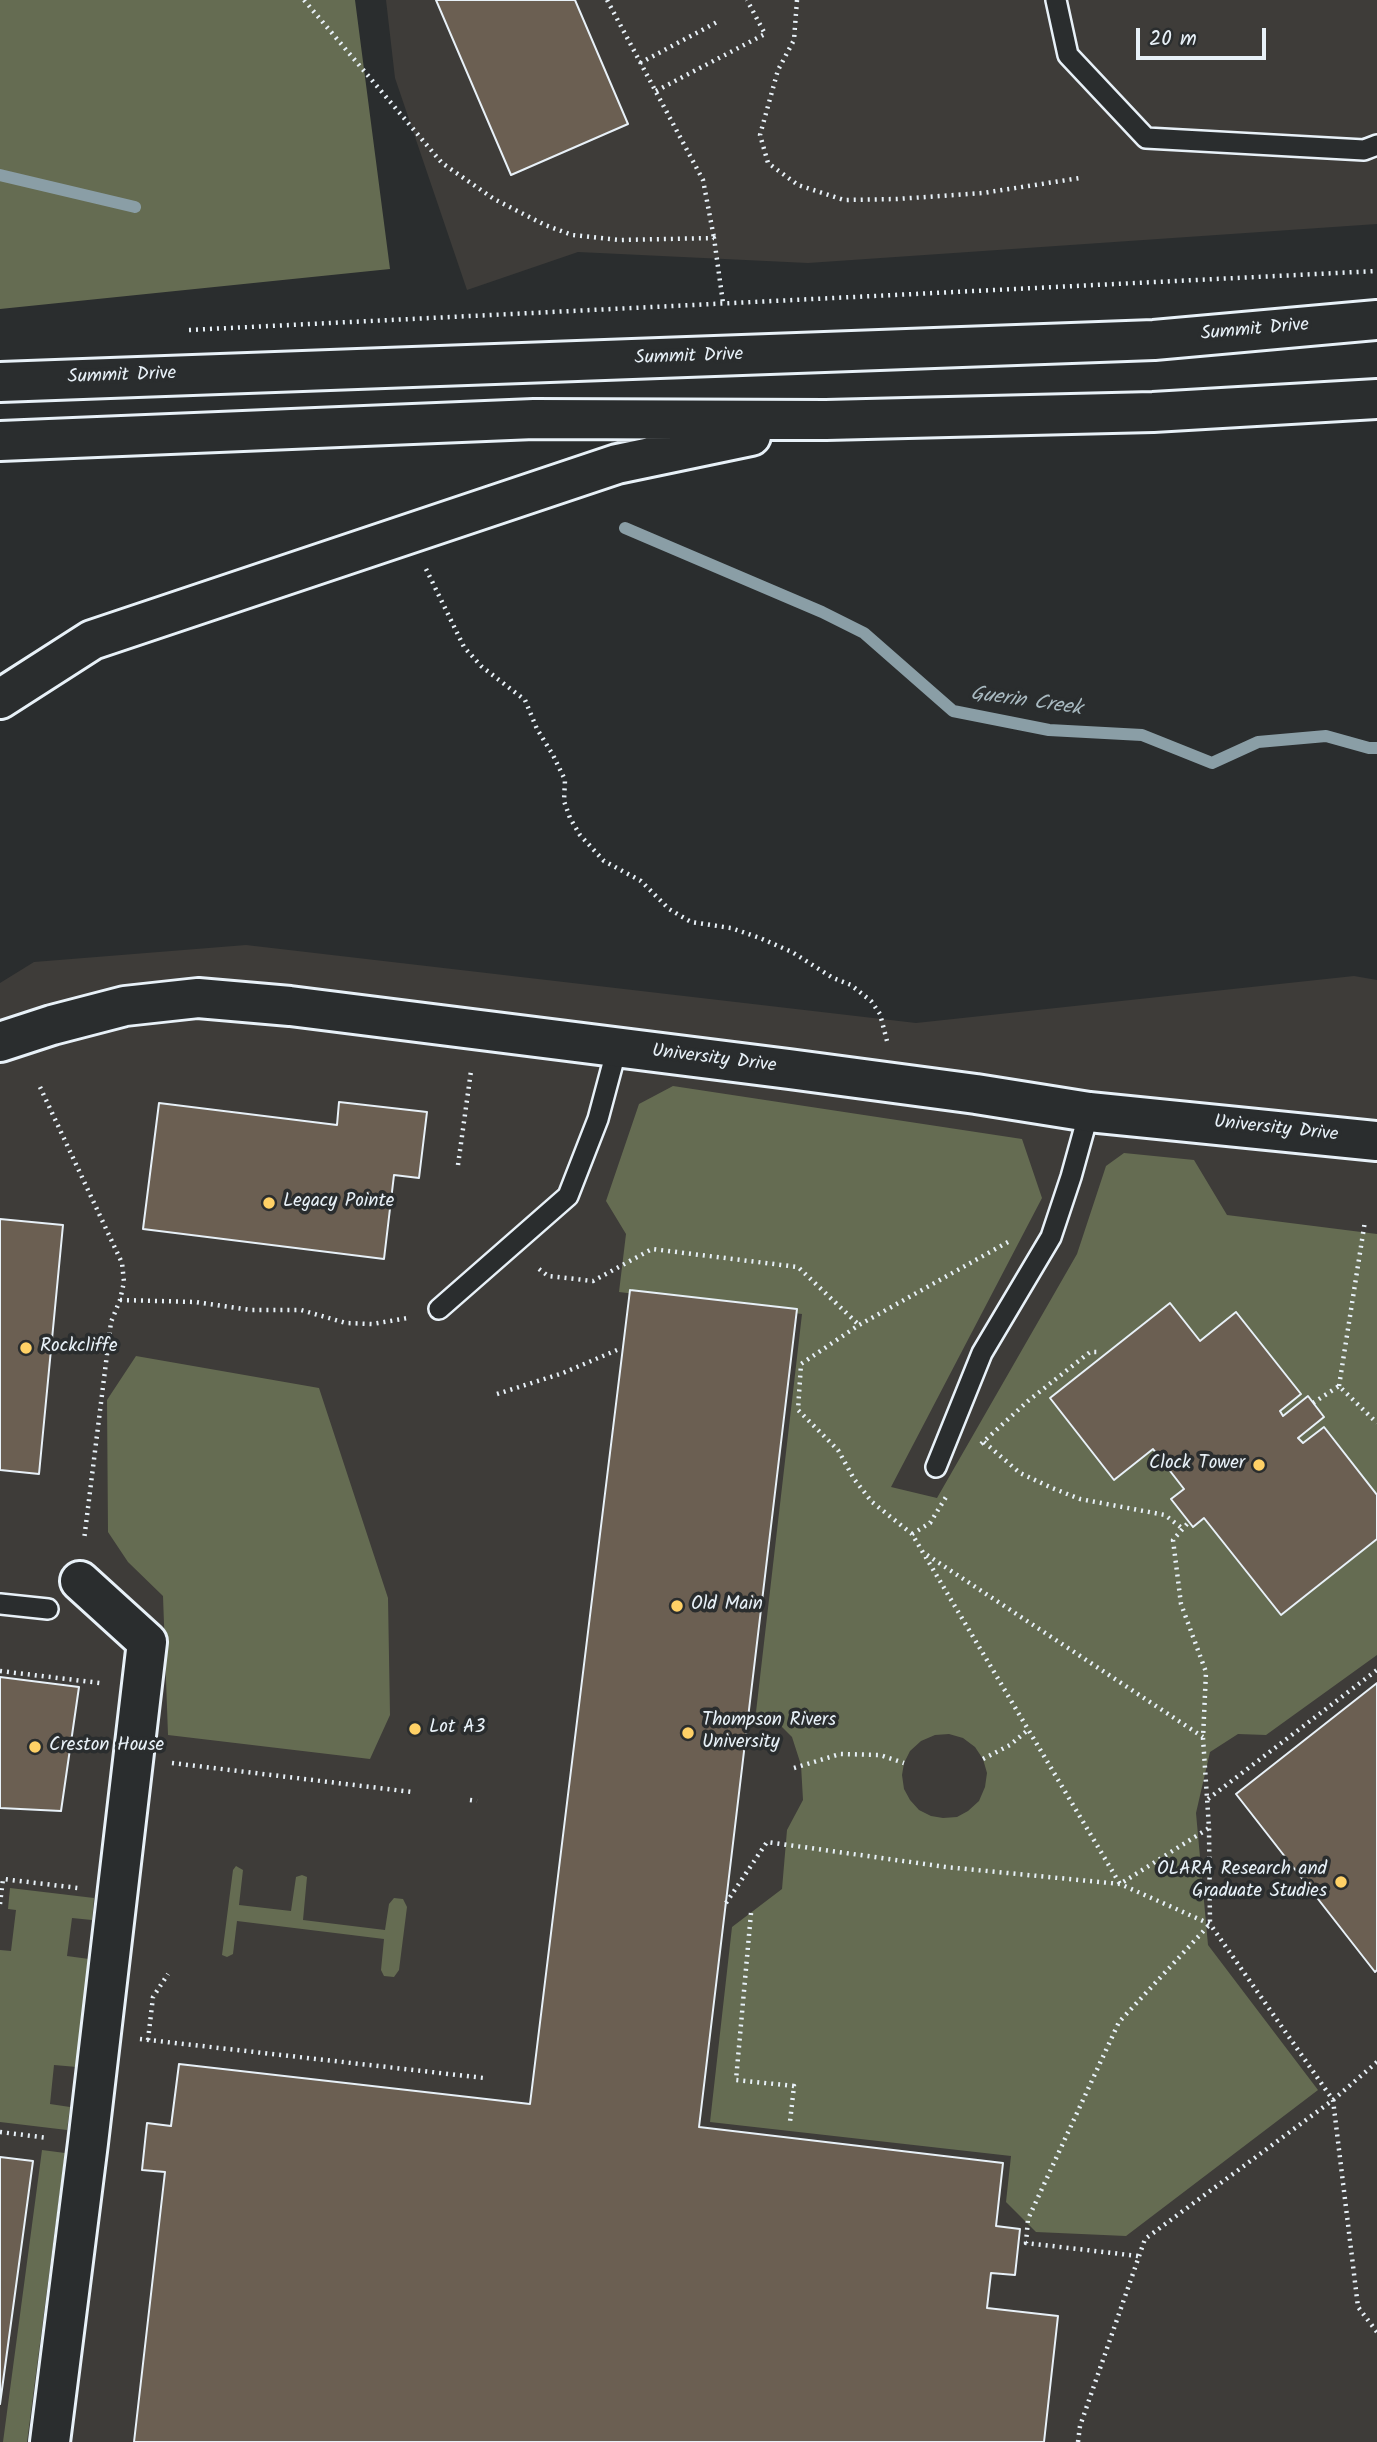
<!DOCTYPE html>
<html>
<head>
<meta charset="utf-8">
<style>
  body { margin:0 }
  #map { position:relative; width:1377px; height:2442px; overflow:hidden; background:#2a2d2e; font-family:Kalam,sans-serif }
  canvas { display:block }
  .scale { position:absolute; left:1136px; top:28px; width:130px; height:32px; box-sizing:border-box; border:4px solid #e8f1f8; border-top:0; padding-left:9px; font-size:21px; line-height:24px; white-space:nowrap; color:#e8f1f8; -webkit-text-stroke:5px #2a2d2e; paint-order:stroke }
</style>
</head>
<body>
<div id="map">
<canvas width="1377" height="2442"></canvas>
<div class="scale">20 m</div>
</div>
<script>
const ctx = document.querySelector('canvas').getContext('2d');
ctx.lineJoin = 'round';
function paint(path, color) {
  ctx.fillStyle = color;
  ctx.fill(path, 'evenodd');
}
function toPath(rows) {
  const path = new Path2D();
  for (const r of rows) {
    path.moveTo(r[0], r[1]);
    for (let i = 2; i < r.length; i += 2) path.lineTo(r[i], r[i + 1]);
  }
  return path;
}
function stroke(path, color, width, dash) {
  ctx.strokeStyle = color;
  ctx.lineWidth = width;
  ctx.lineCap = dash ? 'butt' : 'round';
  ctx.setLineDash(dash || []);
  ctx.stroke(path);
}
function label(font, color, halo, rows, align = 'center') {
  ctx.font = font + ' Kalam,sans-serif';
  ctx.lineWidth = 7;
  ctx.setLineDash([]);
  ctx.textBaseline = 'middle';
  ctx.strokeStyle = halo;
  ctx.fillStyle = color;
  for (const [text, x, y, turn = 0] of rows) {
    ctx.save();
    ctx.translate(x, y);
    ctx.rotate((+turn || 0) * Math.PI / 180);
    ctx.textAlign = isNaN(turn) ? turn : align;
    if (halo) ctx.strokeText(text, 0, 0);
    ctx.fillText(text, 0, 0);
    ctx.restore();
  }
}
paint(toPath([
  [386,0,1377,0,1377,224,808,263,578,252,467,290,395,78],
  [246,945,916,1023,1354,976,1377,980,1377,2442,0,2442,0,983,34,962]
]), '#3e3c39');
paint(toPath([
  [0,0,355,0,390,269,0,309],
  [673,1086,1022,1139,1042,1198,891,1487,937,1498,1077,1254,1106,1166,1124,1153,1194,1160,1227,1215,1377,1234,1377,1655,1266,1735,1238,1734,1210,1752,1196,1813,1208,1945,1318,2090,1126,2236,1036,2232,1006,2202,1011,2156,710,2122,732,1927,782,1889,787,1830,803,1800,801,1765,792,1737,776,1721,756,1712,802,1314,619,1292,626,1234,606,1201,639,1104],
  [949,1734,963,1738,975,1747,983,1759,987,1773,985,1787,979,1801,968,1811,957,1817,943,1818,931,1816,919,1810,910,1800,904,1789,902,1775,904,1763,910,1751,921,1741,935,1735],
  [136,1356,319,1388,388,1598,390,1715,370,1759,168,1735,163,1596,128,1562,108,1532,107,1400],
  [236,1866,243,1870,239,1905,291,1911,296,1877,302,1875,307,1877,303,1920,385,1930,389,1904,394,1898,403,1899,407,1907,399,1970,394,1977,384,1976,381,1970,384,1939,237,1921,233,1954,227,1957,222,1955,233,1870],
  [10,1888,94,1898,92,1920,72,1918,67,1956,89,1959,77,2067,54,2065,50,2104,70,2107,67,2130,0,2122,0,1950,11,1951,16,1910,8,1909],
  [42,2150,65,2153,27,2442,3,2442]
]), '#656c52');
stroke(toPath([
  [0,175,135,207],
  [625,528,822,612,864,633,953,711,1049,730,1142,735,1212,763,1258,742,1326,736,1369,748,1377,748]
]), '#8a9ea6', 12);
const building = toPath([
  [436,0,575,0,628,124,511,175,436,0],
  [339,1102,427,1112,419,1178,394,1175,384,1259,143,1229,159,1103,337,1125,339,1102],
  [0,1219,63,1225,39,1474,0,1470,0,1219],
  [630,1290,797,1309,699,2127,1003,2163,996,2226,1020,2229,1015,2275,991,2273,987,2308,1058,2316,1044,2442,134,2442,165,2172,142,2170,147,2123,171,2126,179,2064,530,2104,630,1290],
  [1170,1303,1200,1341,1236,1312,1301,1394,1280,1411,1283,1416,1308,1396,1324,1417,1298,1438,1303,1443,1324,1427,1377,1495,1377,1539,1281,1615,1204,1518,1193,1527,1171,1499,1184,1489,1153,1449,1114,1480,1050,1398,1170,1303],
  [0,1677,79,1687,61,1811,0,1808,0,1677],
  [1377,1683,1377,1970,1375,1972,1236,1794,1377,1683],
  [0,2157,33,2161,0,2404,0,2157]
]);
paint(building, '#6b5f52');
stroke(building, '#e8f1f8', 2);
const lane = toPath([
  [1056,0,1068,55,1146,138,1364,150,1377,145],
  [439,1309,568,1196,598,1119,617,1048],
  [936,1467,982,1353,1051,1237,1071,1177,1089,1112],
  [0,1604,48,1609]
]);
const street = toPath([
  [0,1042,52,1025,125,1006,198,998,290,1006,789,1069,976,1094,1089,1112,1377,1141],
  [50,2442,88,2143,147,1642,80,1581]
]);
const secondary = toPath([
  [0,382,1154,340,1377,320],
  [0,441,534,419,826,420,1153,412,1377,399],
  [0,699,92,640,617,464,751,436]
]);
stroke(lane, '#e8f1f8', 24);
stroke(street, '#e8f1f8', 44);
stroke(secondary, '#e8f1f8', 44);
stroke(toPath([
  [304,0,442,163,494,199,545,225,572,235,620,240,714,238,723,303],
  [607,0,703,180,714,238],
  [797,0,794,40,778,70,760,135,768,163,798,185,844,200,897,199,983,193,1080,178],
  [640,63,719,21],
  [656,91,765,34,747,0],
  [189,330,1377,271],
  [426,569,464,647,481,666,525,700,537,729,553,755,565,780,564,801,570,818,580,835,604,861,641,881,669,909,691,922,731,928,760,938,792,952,833,978,851,985,871,1001,880,1014,887,1041],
  [40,1087,122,1263,124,1282,120,1300,111,1322,84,1540],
  [458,1165,471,1071],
  [1008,1242,859,1325,801,1364,798,1410,838,1450,854,1479,872,1502,912,1534,1120,1884,1209,1828],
  [539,1269,548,1276,593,1281,652,1249,798,1267,859,1325],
  [120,1300,195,1302,251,1310,301,1310,346,1323,372,1324,408,1318],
  [1339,1386,1365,1221],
  [497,1394,563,1373,617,1350],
  [1313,1403,1339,1386,1377,1423],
  [984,1442,1020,1473,1052,1488,1080,1499,1165,1515,1183,1529],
  [981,1444,1028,1401,1090,1352,1100,1352],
  [912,1534,930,1523,946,1497],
  [927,1555,1203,1737],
  [0,1671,100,1683],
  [983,1759,1010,1745,1028,1730],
  [172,1763,412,1792],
  [794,1768,840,1754,880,1755,904,1763],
  [1208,1799,1377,1670],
  [470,1800,477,1801],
  [726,1903,767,1842,946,1867,1120,1884,1210,1924,1333,2100,1358,2307,1377,2332],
  [0,1904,3,1879,78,1888],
  [751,1913,736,2080,794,2086,790,2122],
  [140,2039,484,2078],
  [148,2040,153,1997,168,1974],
  [0,2132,48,2138],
  [1138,2256,1026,2243,1028,2219,1119,2022,1210,1924,1209,1828,1203,1738,1206,1672,1181,1604,1173,1540,1188,1523],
  [1078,2442,1080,2426,1145,2239,1333,2100,1377,2062]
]), '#e8f1f8', 4.5, [2, 5]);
stroke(lane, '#2a2d2e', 19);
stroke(street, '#2a2d2e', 38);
stroke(secondary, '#2a2d2e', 38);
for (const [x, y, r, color] of [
  [269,1203,7,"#ffd166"],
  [26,1348,7,"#ffd166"],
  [1259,1465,7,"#ffd166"],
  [677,1606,7,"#ffd166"],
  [415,1729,7,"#ffd166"],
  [688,1733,7,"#ffd166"],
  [35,1747,7,"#ffd166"],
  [1341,1882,7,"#ffd166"]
]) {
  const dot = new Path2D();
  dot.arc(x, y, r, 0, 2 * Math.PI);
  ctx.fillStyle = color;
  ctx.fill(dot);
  stroke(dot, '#2a2d2e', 2.5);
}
label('19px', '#e8f1f8', '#2a2d2e', [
  ["Summit Drive",1255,331,-5],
  ["Summit Drive",689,358,-2],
  ["Summit Drive",122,377,-2],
  ["University Drive",714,1060,7],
  ["University Drive",1276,1130,6]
]);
label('19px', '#e8f1f8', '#2a2d2e', [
  ["Legacy Pointe",283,1203],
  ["Rockcliffe",40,1348],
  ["Clock Tower",1245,1465,"right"],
  ["Old Main",691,1606],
  ["Thompson Rivers",702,1722],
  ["University",702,1744],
  ["Lot A3",429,1729],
  ["Creston House",49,1747],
  ["OLARA Research and",1327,1871,"right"],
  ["Graduate Studies",1327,1893,"right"]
], 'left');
label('italic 21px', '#a9bac1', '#2a2d2e', [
  ["Guerin Creek",1026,703,8]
]);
</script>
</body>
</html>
